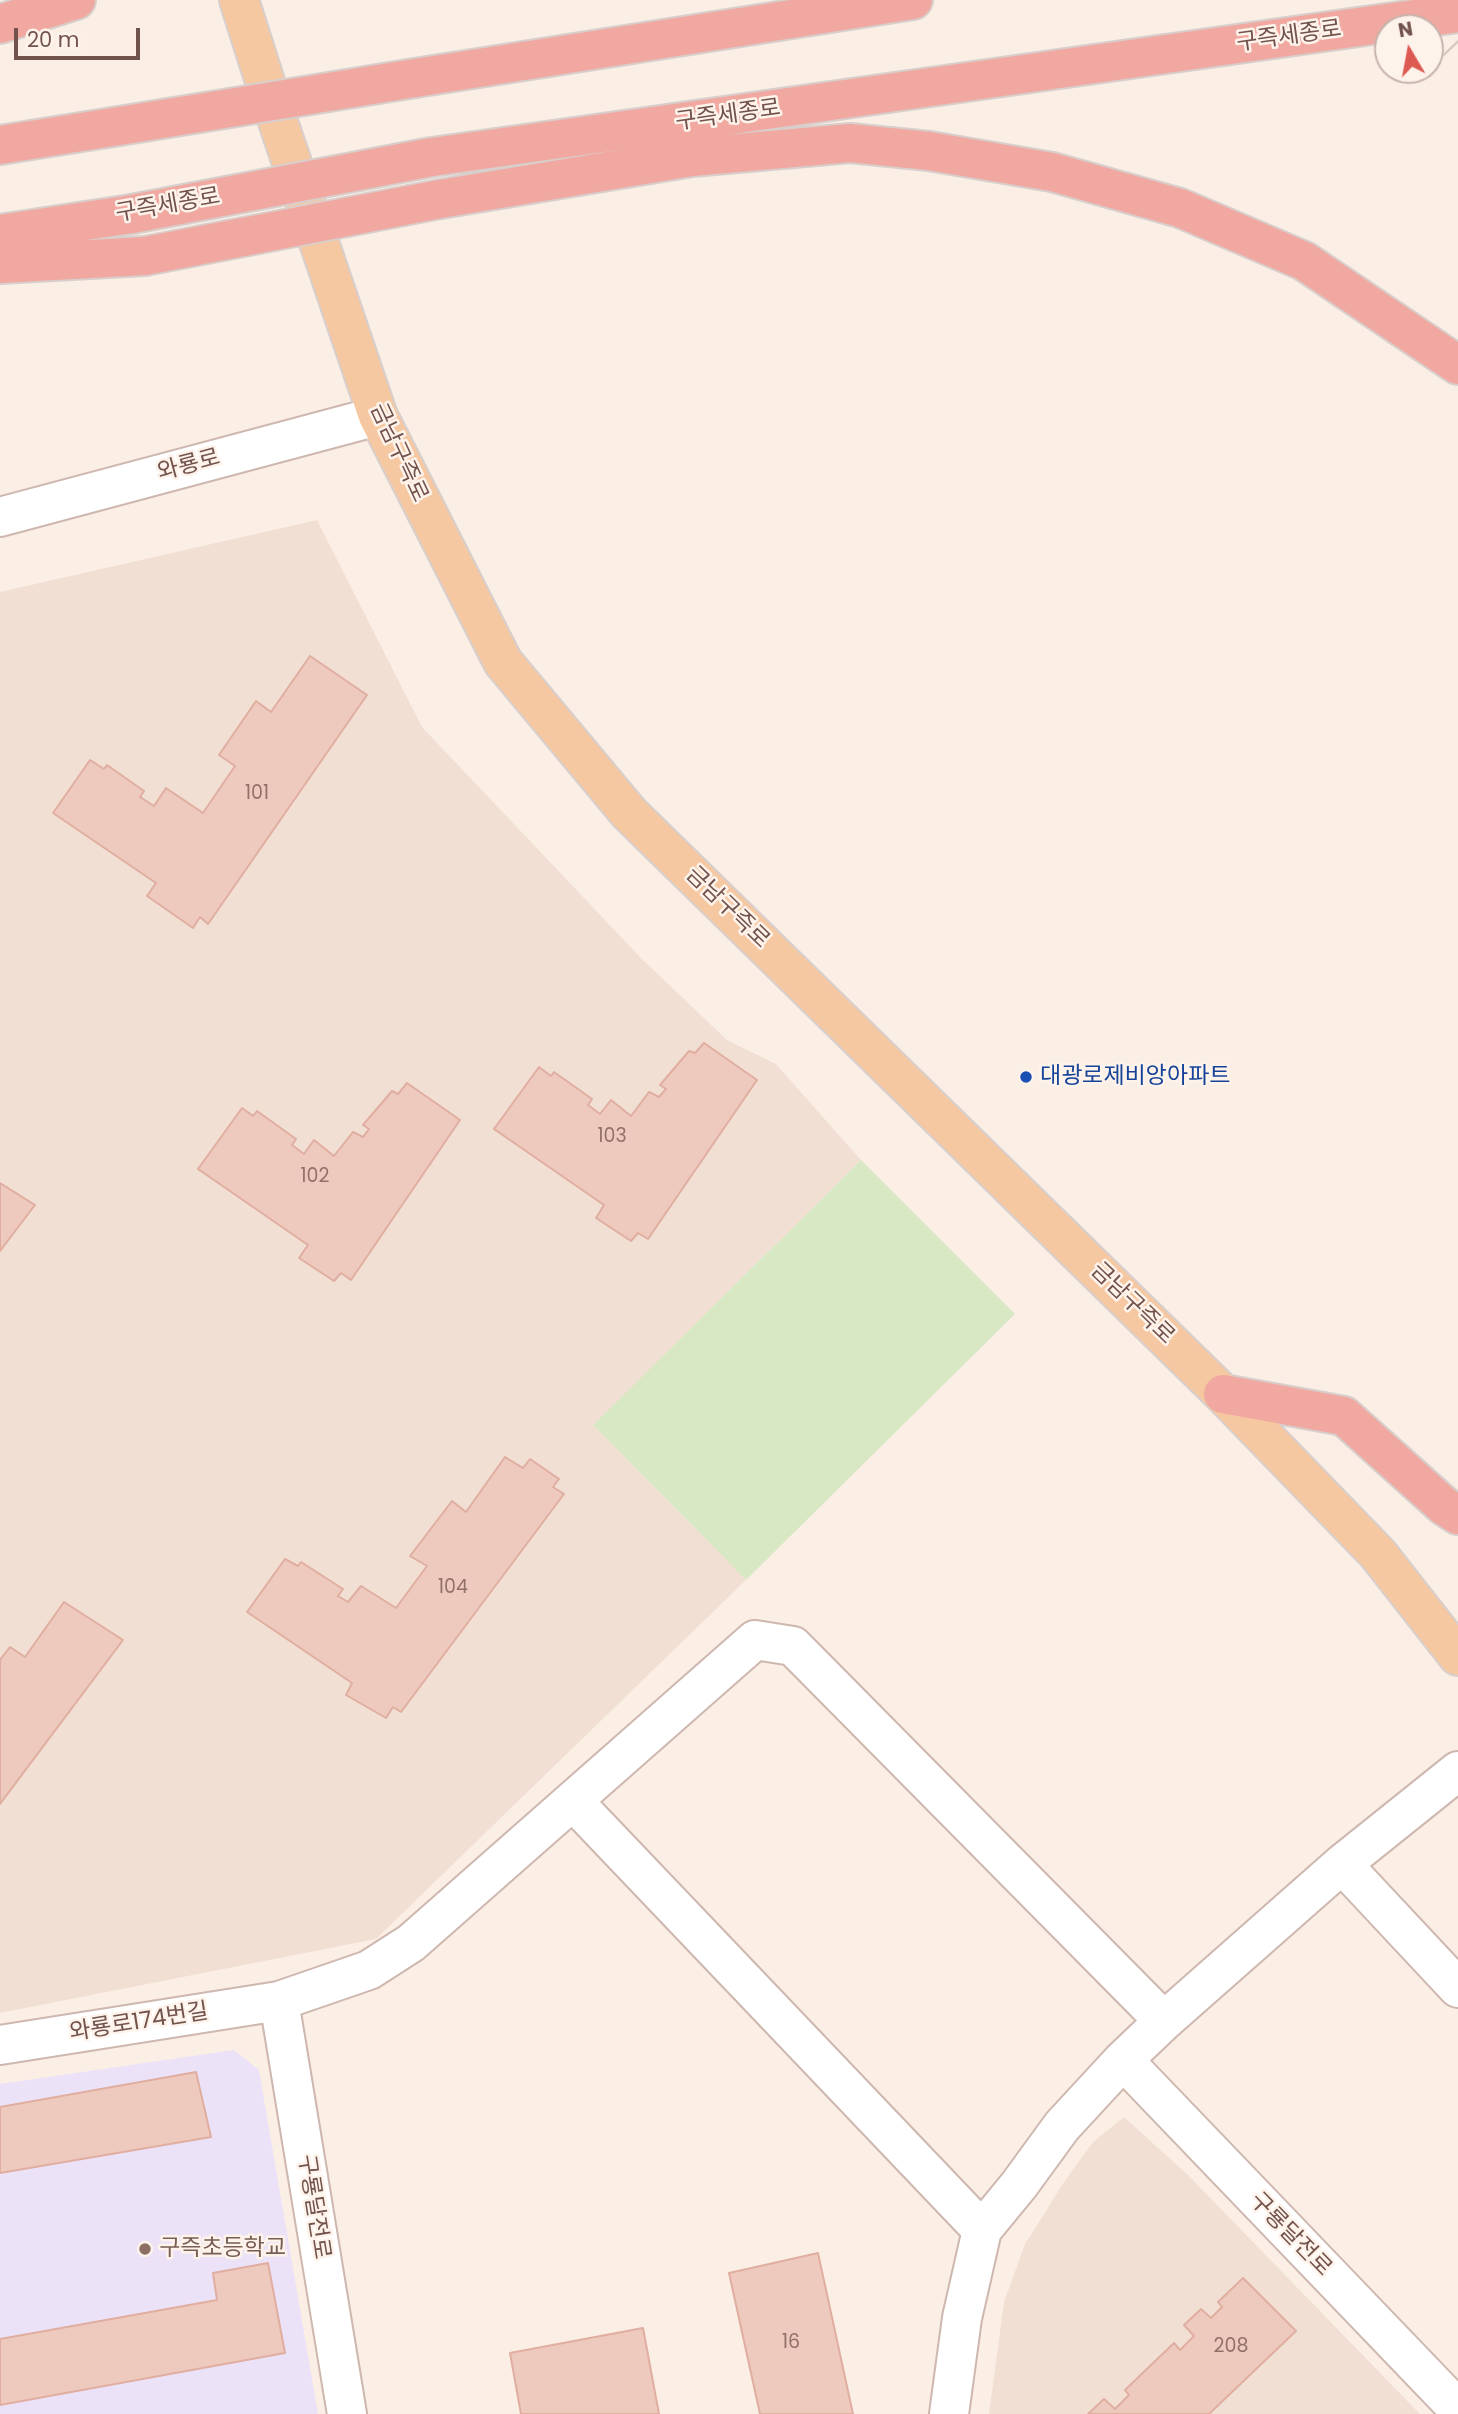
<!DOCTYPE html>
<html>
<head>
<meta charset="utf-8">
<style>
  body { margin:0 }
  #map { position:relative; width:1458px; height:2414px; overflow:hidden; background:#fbefe5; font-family:Poppins,sans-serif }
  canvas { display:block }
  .north { position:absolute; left:1374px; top:14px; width:70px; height:70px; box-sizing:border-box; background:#fef3eb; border:2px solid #c6b3ab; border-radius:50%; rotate:350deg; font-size:19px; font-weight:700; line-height:28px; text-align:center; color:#72534c }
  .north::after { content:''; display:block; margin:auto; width:24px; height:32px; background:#dd5a52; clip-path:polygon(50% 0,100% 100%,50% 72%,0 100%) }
  .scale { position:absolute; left:14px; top:28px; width:126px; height:32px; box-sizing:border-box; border:4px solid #72534c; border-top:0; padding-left:9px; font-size:21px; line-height:24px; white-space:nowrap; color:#72534c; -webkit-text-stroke:5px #fef3eb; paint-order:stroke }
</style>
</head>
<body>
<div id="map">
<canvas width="1458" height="2414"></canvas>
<div class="north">N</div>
<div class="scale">20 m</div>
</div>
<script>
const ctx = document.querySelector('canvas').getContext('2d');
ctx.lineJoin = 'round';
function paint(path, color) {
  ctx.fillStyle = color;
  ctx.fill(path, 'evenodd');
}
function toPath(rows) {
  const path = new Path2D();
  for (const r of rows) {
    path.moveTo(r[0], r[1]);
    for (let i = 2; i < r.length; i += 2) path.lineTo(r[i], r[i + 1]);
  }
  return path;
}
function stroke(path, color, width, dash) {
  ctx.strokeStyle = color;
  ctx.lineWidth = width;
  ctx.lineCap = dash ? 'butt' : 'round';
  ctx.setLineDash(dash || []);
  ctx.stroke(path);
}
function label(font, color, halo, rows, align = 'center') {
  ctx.font = font + ' Poppins,"Noto Sans KR",sans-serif';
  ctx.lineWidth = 5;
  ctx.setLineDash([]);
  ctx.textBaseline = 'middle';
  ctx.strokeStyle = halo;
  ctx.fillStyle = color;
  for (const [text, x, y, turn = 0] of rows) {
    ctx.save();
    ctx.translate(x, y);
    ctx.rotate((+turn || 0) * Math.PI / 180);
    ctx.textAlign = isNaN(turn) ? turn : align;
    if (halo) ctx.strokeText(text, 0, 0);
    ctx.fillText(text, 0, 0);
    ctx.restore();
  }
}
paint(toPath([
  [317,520,422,727,641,958,727,1040,776,1064,861,1160,593,1425,746,1580,376,1939,0,2013,0,592],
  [1124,2117,1188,2175,1420,2414,989,2414,1004,2302,1025,2244,1064,2182,1093,2142]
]), '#f2dfd4');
paint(toPath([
  [234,2050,259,2070,318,2414,0,2414,0,2084]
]), '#ece2f7');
paint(toPath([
  [861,1160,1015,1314,746,1580,593,1425]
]), '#d8e7c4');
const building = toPath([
  [310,656,367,695,208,924,200,917,193,928,147,896,156,883,53,813,90,760,104,769,107,765,144,791,140,797,154,806,166,788,203,813,235,766,219,755,256,701,271,712,310,656],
  [704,1043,757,1080,648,1239,638,1233,631,1241,596,1218,604,1205,494,1129,539,1067,551,1076,554,1072,592,1099,588,1105,600,1114,611,1100,631,1116,649,1092,659,1097,666,1089,660,1085,689,1051,695,1053,704,1043],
  [407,1083,460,1120,351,1280,341,1273,334,1281,299,1258,308,1245,198,1169,242,1108,253,1116,257,1111,296,1139,292,1145,304,1154,314,1140,334,1156,353,1132,363,1137,369,1129,363,1125,392,1091,398,1094,407,1083],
  [0,1183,35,1205,0,1251,0,1183],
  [505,1457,523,1468,530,1459,559,1479,553,1487,564,1494,401,1712,393,1707,386,1718,346,1695,352,1683,247,1612,285,1559,298,1566,301,1562,343,1589,338,1596,348,1602,361,1586,396,1608,427,1566,410,1556,452,1501,466,1512,505,1457],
  [64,1602,123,1640,0,1804,0,1660,10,1647,25,1657,64,1602],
  [196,2072,211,2137,0,2173,0,2107,196,2072],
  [818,2253,853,2414,760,2414,729,2273,818,2253],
  [268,2263,285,2353,0,2405,0,2339,217,2300,213,2273,268,2263],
  [1243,2278,1296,2331,1209,2414,1088,2414,1104,2399,1115,2409,1129,2395,1125,2390,1174,2343,1180,2350,1194,2336,1184,2325,1201,2309,1211,2318,1222,2307,1218,2302,1243,2278],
  [643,2328,659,2414,521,2414,510,2353,643,2328]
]);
paint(building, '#eecabe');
stroke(building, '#e0aea0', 2);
stroke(toPath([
  [1417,0,1458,43]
]), '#d9c8bf', 38, [38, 19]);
const minor = toPath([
  [0,517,378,416],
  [573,1801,982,2230],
  [1342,1864,1458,1988],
  [279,2001,347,2414],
  [0,2045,279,2001,369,1970,411,1943,755,1640,793,1646,1164,2021],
  [1123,2060,1458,2409],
  [949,2414,962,2318,982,2230,1019,2185,1062,2126,1123,2060,1164,2021,1342,1864,1458,1771]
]);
const major = toPath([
  [239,0,274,110,378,416,503,662,629,813,1223,1394,1378,1554,1458,1656]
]);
const highway = toPath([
  [0,24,76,0],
  [415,78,913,0],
  [0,145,119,126],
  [432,157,1458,13],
  [440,199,692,157,850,143,929,151,1052,172,1180,208,1304,261,1458,365],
  [0,234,132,214],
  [0,264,145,256],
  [1223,1394,1344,1416,1444,1506,1458,1515]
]);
stroke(minor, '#ceb7af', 42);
stroke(major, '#d8cfcd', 42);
stroke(highway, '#d8cfcd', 42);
stroke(minor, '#fff', 38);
stroke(major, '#f5c8a2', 38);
stroke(highway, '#f1a8a0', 38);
const highwayBridge = toPath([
  [119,126,415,78],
  [132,214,432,157],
  [145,256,440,199]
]);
stroke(highwayBridge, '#d8cfcd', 42, []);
stroke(highwayBridge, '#f1a8a0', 38);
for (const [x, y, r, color] of [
  [1026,1077,7,"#1a4fb4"],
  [145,2249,7,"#8d6e63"]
]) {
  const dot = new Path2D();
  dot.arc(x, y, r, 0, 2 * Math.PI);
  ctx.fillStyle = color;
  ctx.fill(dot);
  stroke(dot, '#fef3eb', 2.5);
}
label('19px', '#917168', null, [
  ["101",257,794],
  ["103",612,1137],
  ["102",315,1177],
  ["104",453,1588],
  ["16",791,2343],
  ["208",1231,2347]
]);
label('23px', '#72534c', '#fef3eb', [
  ["구즉세종로",1289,37,-8],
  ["구즉세종로",728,116,-8],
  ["구즉세종로",168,206,-10],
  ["금남구즉로",398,453,65],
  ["와룡로",189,466,-15],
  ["금남구즉로",727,908,44],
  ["금남구즉로",1132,1304,44],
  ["와룡로174번길",139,2023,-9],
  ["구룡달전로",313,2207,81],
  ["구룡달전로",1290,2235,46]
]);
label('23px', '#164399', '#fef3eb', [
  ["대광로제비앙아파트",1040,1077]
], 'left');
label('23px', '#785e54', '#fef3eb', [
  ["구즉초등학교",159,2249]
], 'left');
</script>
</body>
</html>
